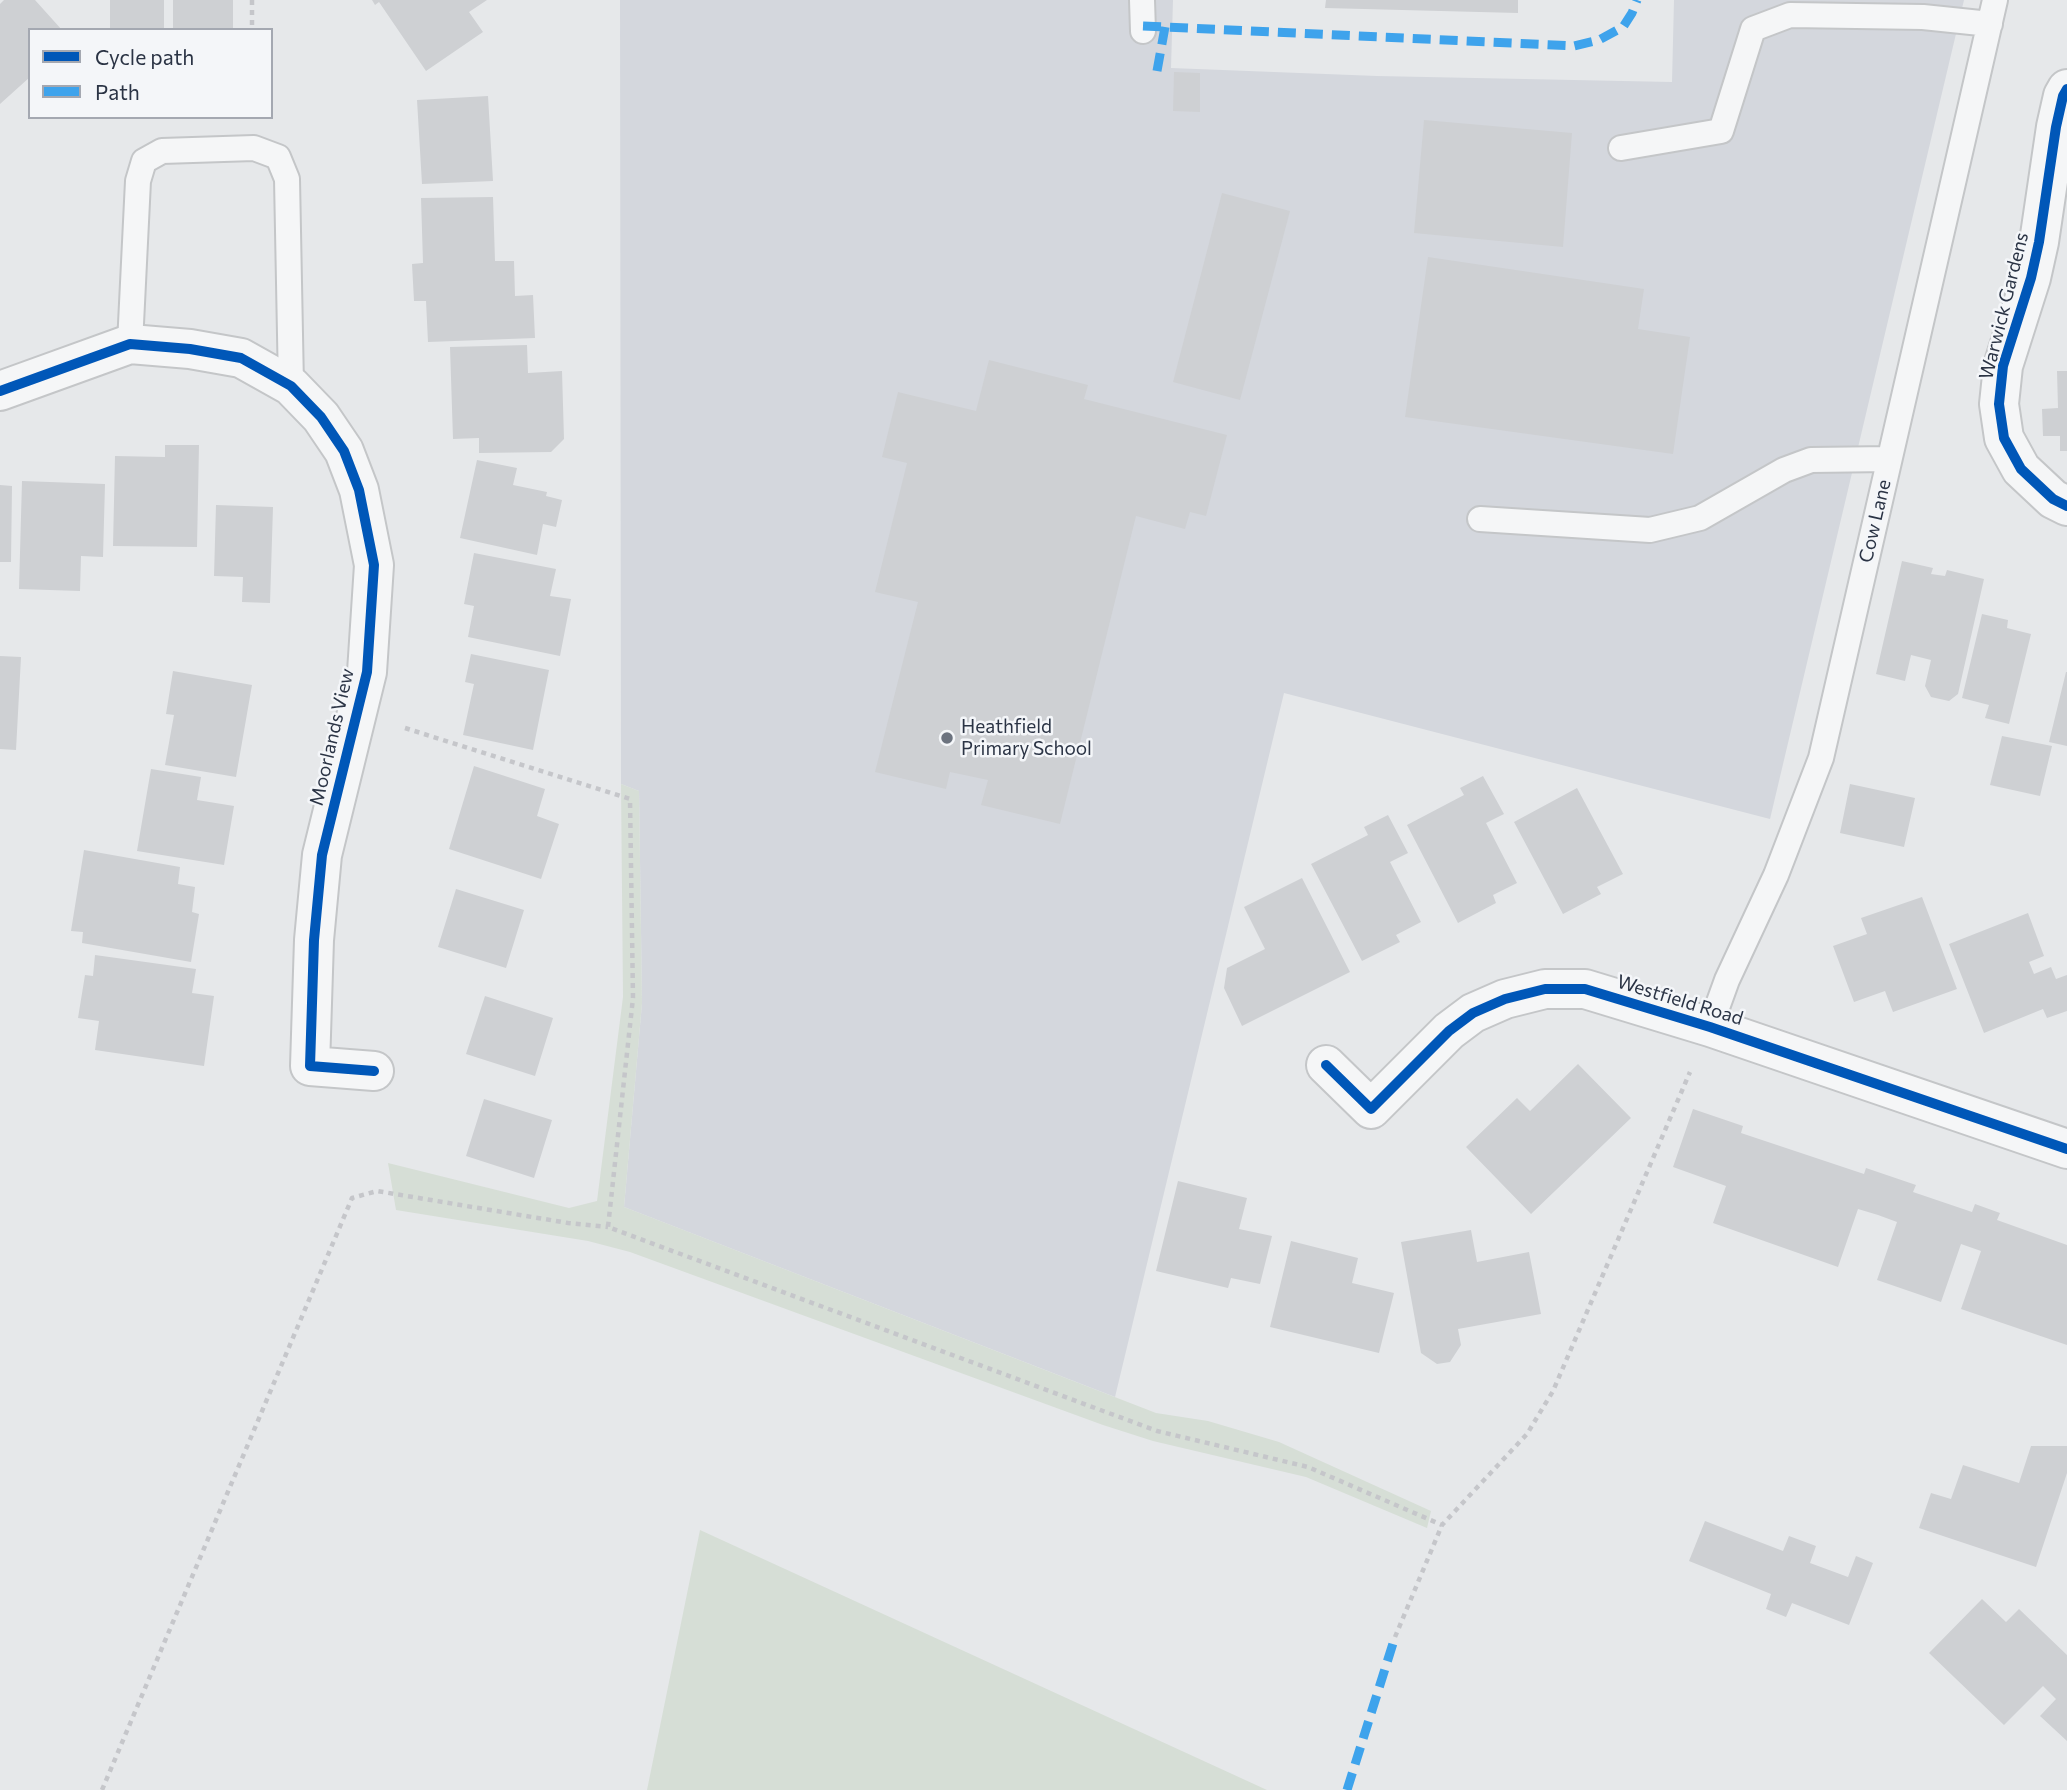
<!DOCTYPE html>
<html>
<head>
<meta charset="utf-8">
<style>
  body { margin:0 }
  #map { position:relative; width:2067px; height:1790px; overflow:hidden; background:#e6e8ea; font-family:Commissioner,sans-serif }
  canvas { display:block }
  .legend { position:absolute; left:28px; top:28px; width:245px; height:91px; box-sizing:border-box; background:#f4f6f9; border:2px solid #a4a8b1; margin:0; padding:9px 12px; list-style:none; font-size:21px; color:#2b3445 }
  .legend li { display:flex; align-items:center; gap:14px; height:35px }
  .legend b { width:35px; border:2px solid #a4a8b1 }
</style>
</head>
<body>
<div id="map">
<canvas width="2067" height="1790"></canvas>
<ul class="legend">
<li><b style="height:9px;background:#0057b8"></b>Cycle path</li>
<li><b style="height:9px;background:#3ea3ec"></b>Path</li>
</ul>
</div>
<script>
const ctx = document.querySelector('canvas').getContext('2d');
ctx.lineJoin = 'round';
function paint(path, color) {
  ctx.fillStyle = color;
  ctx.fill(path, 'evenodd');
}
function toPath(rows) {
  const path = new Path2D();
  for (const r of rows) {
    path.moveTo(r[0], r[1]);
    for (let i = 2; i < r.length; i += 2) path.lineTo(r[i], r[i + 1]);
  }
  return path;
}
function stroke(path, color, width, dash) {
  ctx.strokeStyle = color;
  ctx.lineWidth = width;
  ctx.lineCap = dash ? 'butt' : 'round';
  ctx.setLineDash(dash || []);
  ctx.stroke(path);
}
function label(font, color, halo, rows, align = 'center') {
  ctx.font = font + ' Commissioner,sans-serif';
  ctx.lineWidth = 5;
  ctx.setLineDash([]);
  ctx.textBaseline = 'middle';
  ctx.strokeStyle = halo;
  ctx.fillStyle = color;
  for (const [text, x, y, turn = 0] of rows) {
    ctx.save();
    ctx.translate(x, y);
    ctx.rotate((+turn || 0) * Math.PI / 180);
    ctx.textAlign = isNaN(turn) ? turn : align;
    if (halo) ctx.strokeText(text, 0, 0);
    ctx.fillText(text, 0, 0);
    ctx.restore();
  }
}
paint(toPath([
  [620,0,1173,0,1171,68,1377,76,1672,82,1674,0,1964,0,1770,819,1284,693,1115,1397,624,1207,642,1003,639,791,621,784]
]), '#d4d7dd');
paint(toPath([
  [621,784,639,791,642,1003,624,1207,1156,1413,1208,1421,1279,1442,1431,1511,1427,1528,1306,1477,1153,1441,1103,1425,630,1252,588,1241,396,1210,388,1163,569,1208,597,1201,623,997],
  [700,1530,1267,1790,647,1790]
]), '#d6ded6');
paint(toPath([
  [4,0,35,0,62,30,30,30,30,77,0,104,0,4],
  [110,0,164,0,164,30,110,30],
  [173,0,233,0,233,30,173,30],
  [372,0,487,0,469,12,483,32,426,71,379,2,375,5],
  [1326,0,1518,0,1518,13,1325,8],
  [1174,72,1200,73,1200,112,1173,111],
  [488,96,493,181,422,184,417,100],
  [1424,120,1572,133,1563,247,1414,233],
  [1222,193,1290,211,1240,400,1173,382],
  [493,197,495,261,514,261,515,296,533,295,535,338,428,342,426,301,414,301,412,264,423,263,421,198],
  [1428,257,1644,289,1638,329,1690,337,1673,454,1405,417],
  [527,345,528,373,562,371,564,439,551,452,479,453,479,438,453,439,450,347],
  [989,360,1088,385,1084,399,1227,435,1206,516,1190,512,1185,529,1136,516,1060,824,981,805,988,780,950,772,946,789,875,772,918,602,875,592,907,463,882,457,898,392,976,411],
  [2057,371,2067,371,2067,451,2060,451,2060,436,2043,436,2042,409,2058,408],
  [165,445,199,445,197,547,113,546,115,456,165,457],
  [477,460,517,468,513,485,547,492,546,496,562,500,556,527,543,524,537,555,460,538],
  [22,481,105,484,103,557,81,556,80,591,19,589],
  [0,485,12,486,11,562,0,562],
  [216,505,273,507,270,603,242,602,243,577,214,576],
  [474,553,556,569,550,596,571,599,560,656,468,637,474,606,464,604],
  [1902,561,1933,568,1931,574,1945,576,1947,570,1984,579,1958,694,1949,701,1931,697,1925,686,1931,660,1911,655,1905,681,1876,674],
  [1982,614,2008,620,2007,628,2031,634,2009,724,1985,718,1989,705,1962,698],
  [471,654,549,670,533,750,463,735,474,684,465,682],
  [0,656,21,657,16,750,0,749],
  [173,671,252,685,236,777,165,765,174,715,166,714],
  [2066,672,2067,672,2067,746,2049,742],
  [2002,736,2052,746,2040,796,1990,785],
  [474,766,545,789,537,816,559,824,541,879,449,849],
  [151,769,201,777,197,800,234,806,224,865,137,851],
  [1483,776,1504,814,1486,823,1517,883,1493,895,1496,903,1458,923,1407,825,1464,795,1460,788],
  [1850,784,1915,798,1904,847,1840,833],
  [1577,788,1623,874,1597,887,1601,894,1563,914,1514,822],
  [1388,815,1408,853,1390,862,1421,922,1396,935,1400,942,1362,961,1311,864,1368,835,1364,827],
  [84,850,180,867,178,884,195,887,192,912,199,914,191,962,82,943,83,932,71,931],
  [1302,878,1350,972,1242,1026,1224,988,1227,968,1265,949,1244,907],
  [456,889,524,910,506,968,438,947],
  [1922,897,1957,989,1893,1012,1885,991,1854,1002,1833,946,1867,934,1861,918],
  [2028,913,2044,956,2029,962,2034,974,2051,967,2056,979,2067,975,2067,1011,2047,1018,2043,1009,1984,1033,1949,944],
  [95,955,196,969,192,993,214,996,204,1066,95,1050,99,1021,78,1018,85,975,93,976],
  [485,996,553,1018,535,1076,466,1054],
  [1578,1064,1631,1118,1531,1214,1466,1147,1517,1098,1530,1111],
  [484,1099,552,1120,534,1178,466,1156],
  [1693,1109,1743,1126,1741,1133,1864,1174,1866,1168,1916,1185,1913,1192,1972,1212,1975,1204,2000,1213,1997,1220,2067,1245,2067,1345,1961,1309,1981,1251,1961,1244,1941,1302,1877,1280,1897,1222,1878,1215,1858,1209,1838,1267,1713,1223,1726,1186,1673,1167],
  [1178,1181,1247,1198,1239,1229,1272,1236,1260,1284,1231,1278,1228,1288,1156,1271],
  [1471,1230,1477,1262,1529,1252,1541,1314,1458,1329,1461,1345,1450,1362,1437,1364,1421,1353,1401,1242],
  [1291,1241,1358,1258,1352,1283,1394,1293,1379,1353,1270,1327],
  [2031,1446,2067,1446,2067,1473,2036,1567,1919,1528,1931,1493,1951,1499,1963,1465,2019,1483],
  [1705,1521,1783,1551,1789,1536,1816,1546,1810,1563,1848,1577,1856,1556,1873,1563,1849,1625,1792,1603,1786,1617,1766,1609,1771,1594,1689,1561],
  [1982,1599,2006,1622,2019,1609,2067,1655,2067,1741,2040,1716,2056,1699,2043,1686,2004,1725,1929,1653]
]), '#ced0d3');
const service = toPath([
  [1142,0,1143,31],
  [1621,148,1721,131,1753,29,1790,15,1923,17,1990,24],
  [130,344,138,181,144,161,162,151,254,148,278,157,287,179,291,386],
  [1480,519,1650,530,1700,518,1784,470,1811,460,1889,459],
  [1710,1027,1727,980,1776,875,1821,758,1995,0]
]);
const minor = toPath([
  [2067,89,2063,96,2056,127,2039,242,2031,278,2003,366,1999,404,2004,438,2021,469,2053,499,2067,506],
  [0,391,130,344,190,349,241,358,291,386,321,417,344,451,359,490,374,565,367,672,322,855,314,940,310,1066,374,1071],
  [1326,1065,1371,1109,1449,1031,1473,1013,1505,999,1545,989,1585,989,1710,1027,2067,1149]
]);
stroke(service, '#c4c6c8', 28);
stroke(minor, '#c4c6c8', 42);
stroke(toPath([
  [252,0,252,30],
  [405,728,630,799,633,998,608,1227,1157,1431,1308,1467,1442,1525],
  [1395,1637,1442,1525,1527,1434,1553,1391,1690,1072],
  [102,1790,352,1198,377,1191,568,1223,608,1227]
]), '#c5c6ca', 4.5, [5, 5]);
stroke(service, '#f5f6f7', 24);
stroke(minor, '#f5f6f7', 38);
stroke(toPath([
  [1143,26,1574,46,1599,40,1623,27,1632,13,1637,0],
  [1157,71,1165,27],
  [1347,1790,1395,1637]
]), '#3ea3ec', 9, [18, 9]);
stroke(toPath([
  [2067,89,2063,96,2056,127,2039,242,2031,278,2003,366,1999,404,2004,438,2021,469,2053,499,2067,506],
  [0,391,130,344,190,349,241,358,291,386,321,417,344,451,359,490,374,565,367,672,322,855,314,940,310,1066,374,1071],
  [1326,1065,1371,1109,1449,1031,1473,1013,1505,999,1545,989,1585,989,1710,1027,2067,1149]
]), '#0057b8', 10);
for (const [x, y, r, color] of [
  [947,738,7,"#6c737f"]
]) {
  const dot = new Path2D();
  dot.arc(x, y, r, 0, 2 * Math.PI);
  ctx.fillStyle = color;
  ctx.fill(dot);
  stroke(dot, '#f4f6f9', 2.5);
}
label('19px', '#2b3445', '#f4f6f9', [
  ["Warwick Gardens",2004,306,-76],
  ["Cow Lane",1875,521,-77],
  ["Moorlands View",332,737,-77],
  ["Westfield Road",1680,1000,17]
]);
label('19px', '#2b3445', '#f4f6f9', [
  ["Heathfield",961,727],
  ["Primary School",961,749]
], 'left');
</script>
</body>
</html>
